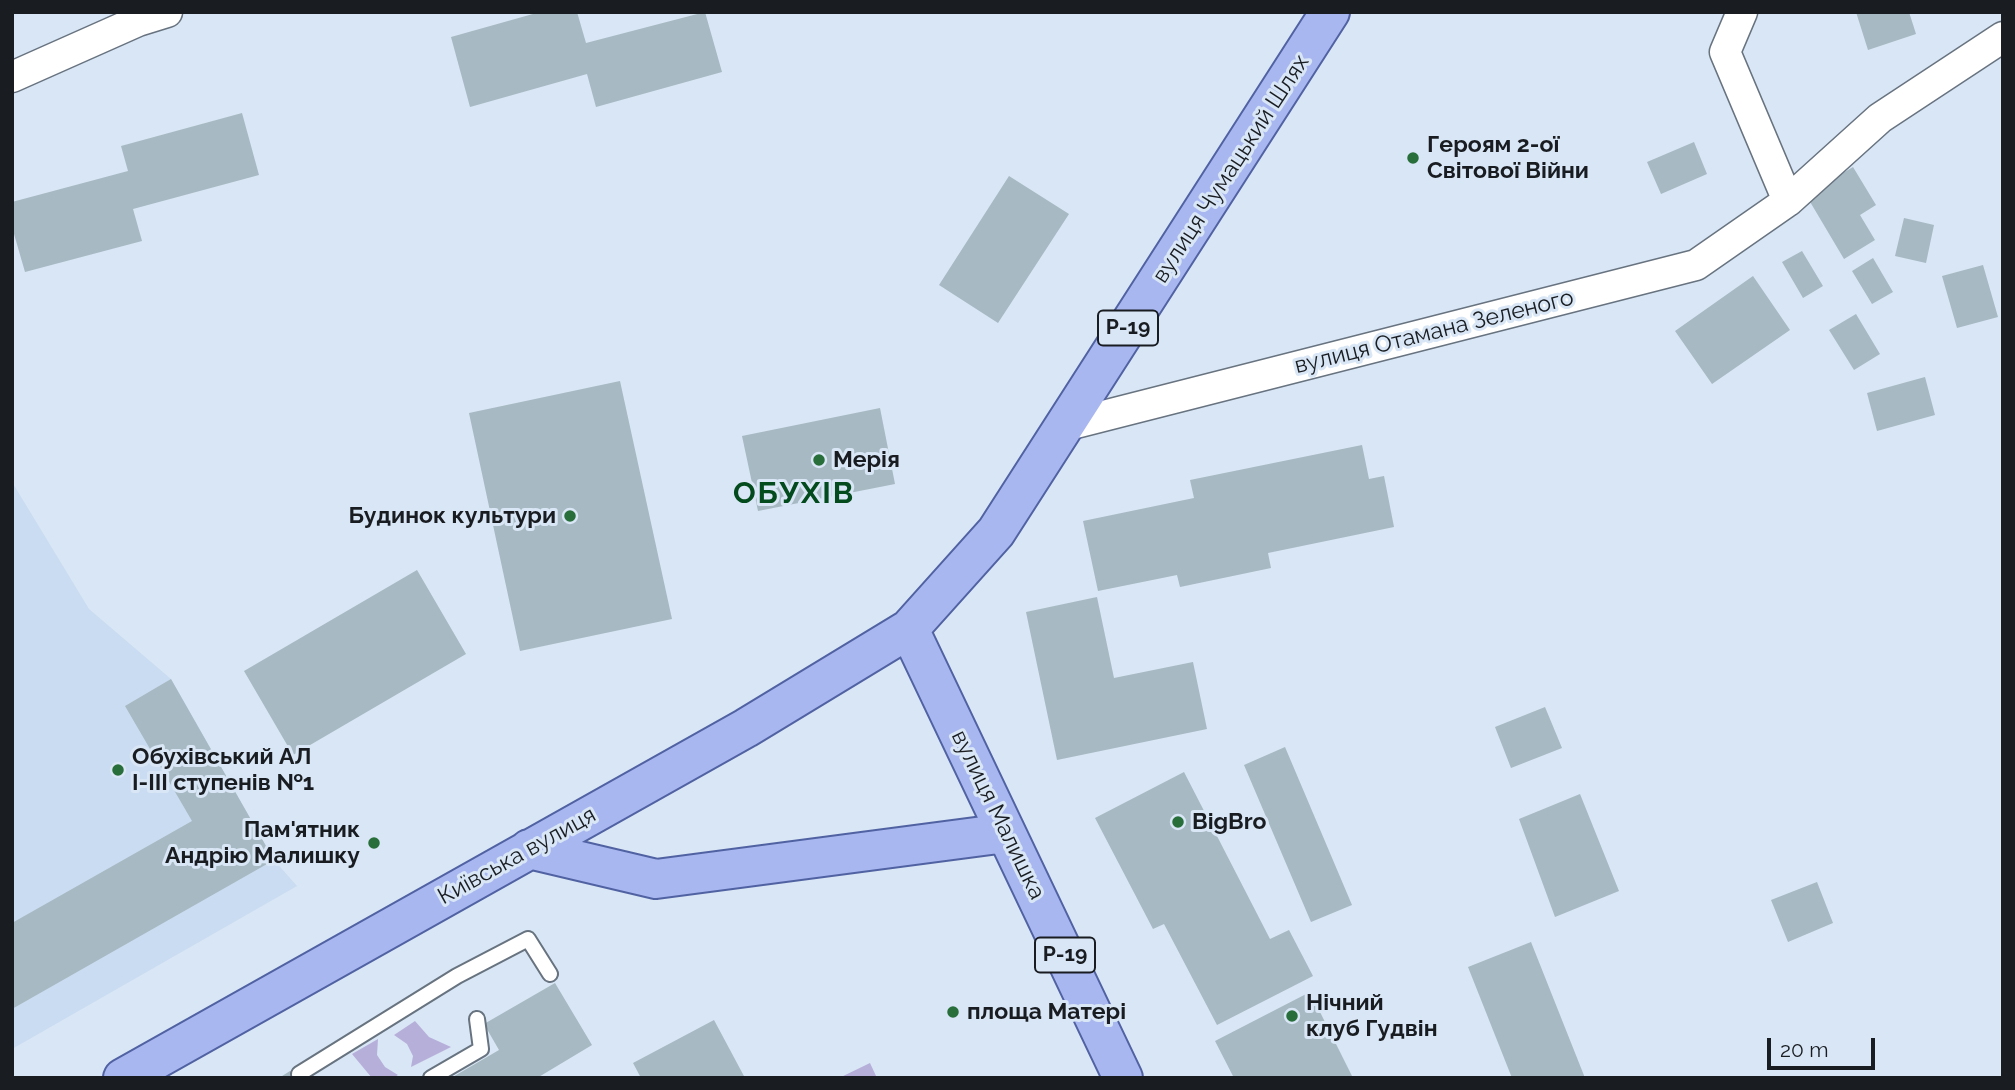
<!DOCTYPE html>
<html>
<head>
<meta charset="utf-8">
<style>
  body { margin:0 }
  #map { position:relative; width:2015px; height:1090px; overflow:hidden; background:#d9e6f5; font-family:Raleway,sans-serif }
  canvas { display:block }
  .frame { position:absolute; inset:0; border:14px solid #191d22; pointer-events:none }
  .scale { position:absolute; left:1767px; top:1038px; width:108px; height:32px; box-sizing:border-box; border:4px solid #191d22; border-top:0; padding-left:9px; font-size:21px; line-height:24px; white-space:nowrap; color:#191d22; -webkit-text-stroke:5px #d9e6f5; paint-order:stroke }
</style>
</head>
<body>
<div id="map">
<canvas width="2015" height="1090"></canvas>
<div class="frame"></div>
<div class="scale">20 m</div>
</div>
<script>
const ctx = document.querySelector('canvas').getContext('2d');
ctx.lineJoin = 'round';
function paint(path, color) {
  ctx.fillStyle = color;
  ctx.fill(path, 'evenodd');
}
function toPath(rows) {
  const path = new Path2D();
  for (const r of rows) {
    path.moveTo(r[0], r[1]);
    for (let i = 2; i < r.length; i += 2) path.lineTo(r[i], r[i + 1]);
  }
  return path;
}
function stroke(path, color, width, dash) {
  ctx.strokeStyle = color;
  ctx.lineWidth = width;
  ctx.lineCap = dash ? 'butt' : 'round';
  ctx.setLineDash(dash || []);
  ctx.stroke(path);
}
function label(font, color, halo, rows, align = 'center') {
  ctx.font = font + ' Raleway,sans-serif';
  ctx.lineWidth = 6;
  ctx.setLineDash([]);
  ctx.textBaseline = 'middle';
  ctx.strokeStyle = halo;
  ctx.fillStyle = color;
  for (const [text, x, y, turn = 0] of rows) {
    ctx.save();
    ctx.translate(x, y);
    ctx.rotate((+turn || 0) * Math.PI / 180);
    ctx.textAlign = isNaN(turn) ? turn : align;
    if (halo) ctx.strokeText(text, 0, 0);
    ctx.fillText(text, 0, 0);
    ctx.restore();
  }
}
paint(toPath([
  [12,482,89,609,171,679,274,860,297,886,12,1049]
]), '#cadcf1');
paint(toPath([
  [415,1021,429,1037,451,1047,411,1067,413,1056,407,1044,394,1035],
  [378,1039,377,1055,385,1067,398,1075,393,1078,372,1078,352,1054],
  [870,1063,877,1078,839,1078]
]), '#b6afda');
paint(toPath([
  [540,12,577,12,586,43,705,12,722,72,596,107,587,74,470,107,451,37],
  [1856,12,1909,12,1916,34,1868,50],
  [242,113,259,175,133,209,142,241,25,272,12,227,12,202,128,171,121,146],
  [1694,142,1707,174,1661,194,1647,162],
  [1853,167,1876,205,1860,215,1875,240,1844,259,1806,195],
  [1009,176,1069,214,998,323,939,285],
  [1904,218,1934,225,1926,263,1895,256],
  [1802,251,1823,286,1803,298,1782,262],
  [1873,258,1893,292,1872,304,1852,271],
  [1983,265,1998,317,1957,328,1942,276],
  [1753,276,1790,330,1712,384,1675,331],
  [1856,314,1880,354,1854,370,1829,330],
  [1925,377,1935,415,1877,431,1867,393],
  [620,381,672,619,520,651,469,413],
  [880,408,895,484,758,511,742,436],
  [1362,445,1369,479,1384,476,1394,527,1268,553,1271,568,1180,587,1177,575,1098,591,1083,521,1194,498,1190,480],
  [417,570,466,654,293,755,244,671],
  [1097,597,1114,678,1193,662,1207,729,1057,760,1026,612],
  [171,679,274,860,12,1009,12,923,192,821,125,706],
  [1545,707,1562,748,1511,768,1495,727],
  [1285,747,1352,905,1311,922,1244,765],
  [1184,772,1270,939,1289,930,1313,976,1217,1025,1164,924,1153,929,1095,818],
  [1580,794,1619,891,1555,917,1519,819],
  [1817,882,1833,923,1788,942,1771,900],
  [1531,942,1585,1078,1512,1078,1468,967],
  [555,983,592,1045,537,1078,451,1078,499,1050,484,1024],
  [1310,992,1353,1078,1234,1078,1215,1041],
  [714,1020,745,1078,641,1078,633,1063],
  [290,1071,295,1078,279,1078]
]), '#a7b9c2');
const lane = toPath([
  [301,1078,299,1074,457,976,528,939,550,974],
  [431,1078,481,1049,477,1019]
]);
const street = toPath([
  [1742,12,1725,52,1788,201,1880,118,2003,37],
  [12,77,138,21,167,12],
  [1064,426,1696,265,1788,201]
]);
const primary = toPath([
  [909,629,1123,1078],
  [529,849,656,879,1006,833],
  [123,1078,746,728,909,629,996,532,1330,12]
]);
stroke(lane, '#687380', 18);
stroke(street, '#687380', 33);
stroke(primary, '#5162a3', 42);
stroke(lane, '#fff', 14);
stroke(street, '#fff', 30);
stroke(primary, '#a9b7f1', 38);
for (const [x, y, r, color] of [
  [1413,158,7,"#286e3a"],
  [819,460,7,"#286e3a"],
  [570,516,7,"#286e3a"],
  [118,770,7,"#286e3a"],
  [1178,822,7,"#286e3a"],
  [374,843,7,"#286e3a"],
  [953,1012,7,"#286e3a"],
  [1292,1016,7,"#286e3a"]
]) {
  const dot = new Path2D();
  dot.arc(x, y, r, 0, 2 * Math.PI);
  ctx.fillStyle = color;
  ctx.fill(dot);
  stroke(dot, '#d9e6f5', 2.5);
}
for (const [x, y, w] of [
  [1128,328,60],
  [1065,955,60]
]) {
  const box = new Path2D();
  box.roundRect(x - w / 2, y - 17.5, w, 35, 5);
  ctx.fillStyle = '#d9e6f5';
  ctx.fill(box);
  stroke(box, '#191d22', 2);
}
label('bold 21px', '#191d22', null, [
  ["Р-19",1128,328],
  ["Р-19",1065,955]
]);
label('bold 23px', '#191d22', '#d9e6f5', [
  ["Героям 2-ої",1427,145],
  ["Світової Війни",1427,171],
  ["Мерія",833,460],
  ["Будинок культури",556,516,"right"],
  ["Обухівський АЛ",132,757],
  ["І-ІІІ ступенів №1",132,783],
  ["BigBro",1192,822],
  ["Пам'ятник",360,830,"right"],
  ["Андрію Малишку",360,856,"right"],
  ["Нічний",1306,1003],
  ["клуб Гудвін",1306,1029],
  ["площа Матері",967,1012]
], 'left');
label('23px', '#191d22', '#d9e6f5', [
  ["вулиця Чумацький Шлях",1231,169,-57],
  ["вулиця Отамана Зеленого",1434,332,-14],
  ["вулиця Малишка",998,815,64],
  ["Київська вулиця",517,856,-29]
]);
ctx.letterSpacing = '2px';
label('bold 30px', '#034b1d', '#d9e6f5', [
  ["ОБУХІВ",794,494]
]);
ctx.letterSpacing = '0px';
</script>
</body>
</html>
